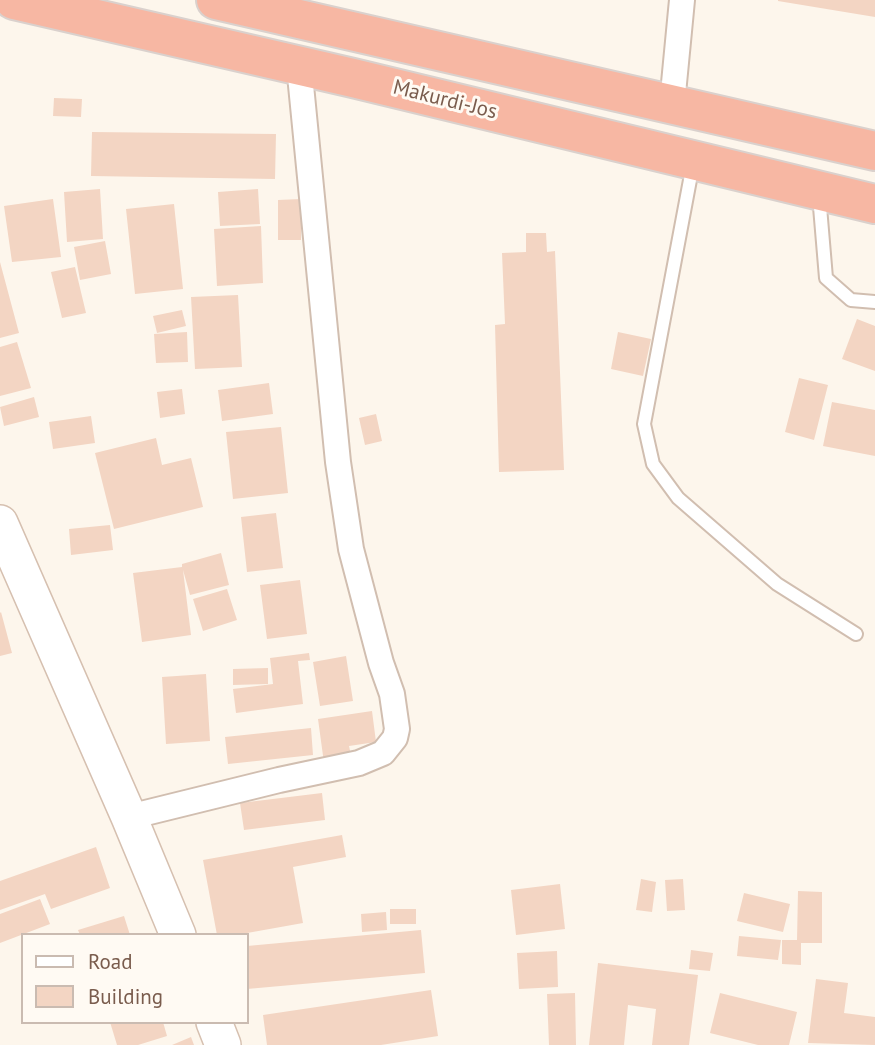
<!DOCTYPE html>
<html>
<head>
<meta charset="utf-8">
<style>
  body { margin:0 }
  #map { position:relative; width:875px; height:1045px; overflow:hidden; background:#fdf6ec; font-family:"PT Sans",sans-serif }
  canvas { display:block }
  .legend { position:absolute; left:21px; top:933px; width:228px; height:91px; box-sizing:border-box; background:#fffaf3; border:2px solid #cabbb1; margin:0; padding:9px 12px; list-style:none; font-size:21px; color:#7a5c4d }
  .legend li { display:flex; align-items:center; gap:14px; height:35px }
  .legend b { width:35px; border:2px solid #cabbb1 }
</style>
</head>
<body>
<div id="map">
<canvas width="875" height="1045"></canvas>
<ul class="legend">
<li><b style="height:9px;background:#fff"></b>Road</li>
<li><b style="height:19px;background:#f3d5c3"></b>Building</li>
</ul>
</div>
<script>
const ctx = document.querySelector('canvas').getContext('2d');
ctx.lineJoin = 'round';
function paint(path, color) {
  ctx.fillStyle = color;
  ctx.fill(path, 'evenodd');
}
function toPath(rows) {
  const path = new Path2D();
  for (const r of rows) {
    path.moveTo(r[0], r[1]);
    for (let i = 2; i < r.length; i += 2) path.lineTo(r[i], r[i + 1]);
  }
  return path;
}
function stroke(path, color, width, dash) {
  ctx.strokeStyle = color;
  ctx.lineWidth = width;
  ctx.lineCap = dash ? 'butt' : 'round';
  ctx.setLineDash(dash || []);
  ctx.stroke(path);
}
function label(font, color, halo, rows, align = 'center') {
  ctx.font = font + ' "PT Sans",sans-serif';
  ctx.lineWidth = 6;
  ctx.setLineDash([]);
  ctx.textBaseline = 'middle';
  ctx.strokeStyle = halo;
  ctx.fillStyle = color;
  for (const [text, x, y, turn = 0] of rows) {
    ctx.save();
    ctx.translate(x, y);
    ctx.rotate((+turn || 0) * Math.PI / 180);
    ctx.textAlign = isNaN(turn) ? turn : align;
    if (halo) ctx.strokeText(text, 0, 0);
    ctx.fillText(text, 0, 0);
    ctx.restore();
  }
}
paint(toPath([
  [778,0,875,0,875,17,778,1],
  [54,98,82,99,81,117,53,116],
  [92,132,276,134,275,179,91,176],
  [100,189,103,239,67,242,64,192],
  [258,189,260,224,220,226,218,192],
  [53,199,61,257,12,262,4,206],
  [301,199,301,240,278,240,278,200],
  [174,204,183,289,135,294,126,209],
  [261,226,263,283,217,286,214,229],
  [526,233,546,233,547,252,555,251,564,470,499,472,495,325,505,324,502,253,526,252],
  [105,241,111,274,80,280,74,247],
  [0,262,19,333,0,338],
  [75,267,86,313,62,318,51,272],
  [238,295,242,367,195,369,191,297],
  [182,310,186,326,157,333,153,316],
  [857,319,875,326,875,371,842,359],
  [187,332,188,362,156,363,154,334],
  [618,332,651,339,643,376,611,369],
  [17,342,31,388,0,396,0,347],
  [799,378,828,385,814,440,785,432],
  [269,383,273,414,222,421,218,390],
  [182,389,185,414,160,418,157,392],
  [34,397,39,417,4,426,0,407],
  [832,402,875,410,875,456,823,446],
  [376,414,382,441,365,445,359,418],
  [91,416,95,443,53,449,49,422],
  [281,427,288,493,233,499,226,432],
  [156,438,162,465,191,458,203,507,114,529,95,453],
  [276,513,283,568,247,572,241,517],
  [110,525,113,550,71,555,69,529],
  [221,553,229,585,190,595,183,570,191,635,142,642,133,573,182,567,182,564],
  [300,580,307,634,267,639,260,585],
  [227,589,237,620,203,631,193,599],
  [1,612,12,653,0,656,0,613],
  [309,653,310,660,298,661,303,704,236,713,233,689,273,684,270,658],
  [346,656,353,701,320,706,313,662],
  [268,668,268,684,233,685,233,669],
  [206,674,210,741,166,744,162,677],
  [372,711,376,742,349,746,352,760,324,763,318,719],
  [311,728,313,755,228,764,225,737],
  [322,793,325,820,244,830,240,803],
  [342,835,346,857,293,867,303,923,236,935,217,935,203,860],
  [96,847,110,888,51,909,45,894,0,910,0,881],
  [641,879,656,882,652,912,636,910],
  [683,879,685,910,667,911,665,880],
  [560,884,565,929,516,935,511,890],
  [798,891,822,892,822,943,801,943,801,965,782,964,782,940,797,940],
  [744,893,790,904,783,932,737,921],
  [40,899,50,924,0,943,0,914],
  [390,909,416,909,416,924,390,924],
  [386,912,387,930,362,932,361,914],
  [124,916,130,935,80,935,78,930],
  [421,930,425,973,247,989,247,946],
  [739,936,781,940,778,960,737,956],
  [691,950,713,953,710,971,689,969],
  [557,951,558,987,519,989,517,953],
  [598,963,698,975,689,1045,652,1045,656,1009,628,1005,624,1045,589,1045],
  [816,979,848,983,844,1013,875,1017,875,1045,808,1043],
  [431,990,438,1036,381,1045,267,1045,263,1015],
  [575,993,576,1045,549,1045,547,994],
  [720,993,797,1012,789,1045,758,1045,710,1033],
  [110,1022,163,1022,167,1036,138,1045,117,1045],
  [191,1037,194,1045,172,1045]
]), '#f3d5c3');
const lane = toPath([
  [693,164,644,424,653,464,678,498,777,584,856,634],
  [819,195,826,278,851,300,875,302]
]);
const street = toPath([
  [672,104,682,0],
  [129,817,279,780,359,763,383,753,395,738,397,729,392,694,381,663,351,549,338,462,299,65]
]);
const secondary = toPath([
  [0,523,129,817,178,935],
  [214,1022,223,1045]
]);
const highway = toPath([
  [14,0,353,78,875,204],
  [216,0,875,151]
]);
stroke(lane, '#d1beb0', 16);
stroke(street, '#d1beb0', 28);
stroke(secondary, '#d6c0b0', 38);
stroke(highway, '#dad1cd', 42);
stroke(lane, '#fff', 12);
stroke(street, '#fff', 24);
stroke(secondary, '#fff', 35);
stroke(highway, '#f7b7a3', 38);
label('21px', '#7a5c4d', '#fffaf3', [
  ["Makurdi-Jos",445,100,14]
]);
</script>
</body>
</html>
